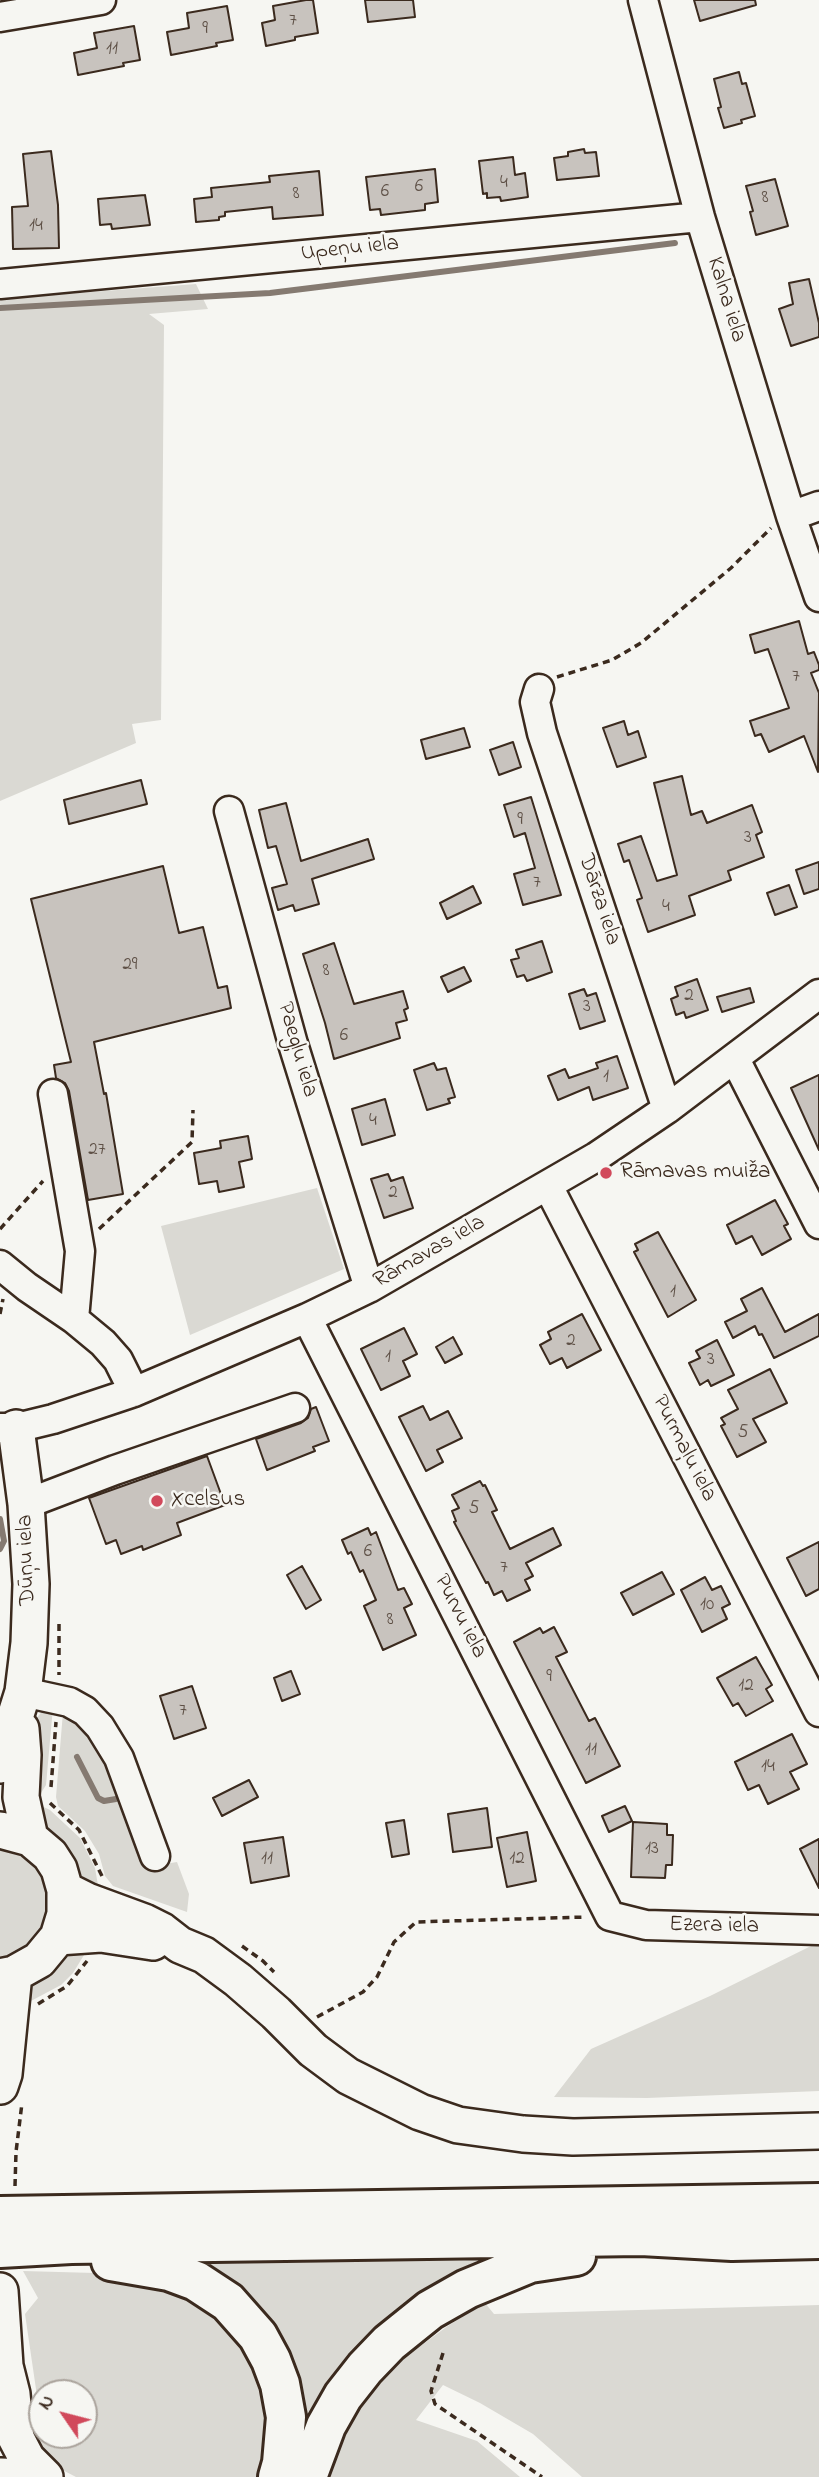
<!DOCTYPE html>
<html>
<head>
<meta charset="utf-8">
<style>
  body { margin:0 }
  #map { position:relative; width:819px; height:2477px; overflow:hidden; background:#f6f6f2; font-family:"Indie Flower",sans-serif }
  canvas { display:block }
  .north { position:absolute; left:28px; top:2379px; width:70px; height:70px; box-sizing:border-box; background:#f6f6f2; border:2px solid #aba49d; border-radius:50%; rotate:305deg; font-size:19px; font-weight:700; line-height:28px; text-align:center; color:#3b2a1e }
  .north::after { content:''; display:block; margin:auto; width:24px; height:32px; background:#d1495b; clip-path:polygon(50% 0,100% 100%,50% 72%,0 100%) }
</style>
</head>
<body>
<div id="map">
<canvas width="819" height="2477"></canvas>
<div class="north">N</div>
</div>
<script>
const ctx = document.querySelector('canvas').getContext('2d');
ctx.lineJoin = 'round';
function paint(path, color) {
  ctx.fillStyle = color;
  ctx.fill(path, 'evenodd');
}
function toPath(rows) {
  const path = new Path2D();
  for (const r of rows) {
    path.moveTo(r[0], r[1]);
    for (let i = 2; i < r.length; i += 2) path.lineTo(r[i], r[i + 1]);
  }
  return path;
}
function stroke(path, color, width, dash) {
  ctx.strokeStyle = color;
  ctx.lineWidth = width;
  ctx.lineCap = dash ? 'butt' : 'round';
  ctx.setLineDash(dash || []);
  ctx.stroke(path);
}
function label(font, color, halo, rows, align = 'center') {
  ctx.font = font + ' "Indie Flower",sans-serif';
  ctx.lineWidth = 5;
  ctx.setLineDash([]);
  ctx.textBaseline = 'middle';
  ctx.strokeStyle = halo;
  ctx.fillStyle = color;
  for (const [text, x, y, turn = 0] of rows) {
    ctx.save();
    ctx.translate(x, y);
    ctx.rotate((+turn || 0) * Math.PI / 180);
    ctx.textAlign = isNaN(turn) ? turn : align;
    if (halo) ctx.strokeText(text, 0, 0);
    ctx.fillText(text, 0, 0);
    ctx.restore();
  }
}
paint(toPath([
  [196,284,208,309,149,314,164,325,161,720,132,724,136,743,0,801,0,299],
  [317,1188,344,1269,190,1335,161,1226],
  [53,1707,46,1785,41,1793,29,1792,35,1720,44,1709],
  [63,1712,84,1727,107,1762,147,1867,177,1862,189,1894,187,1912,113,1886,105,1876,99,1854,85,1831,58,1806,56,1797],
  [31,1801,50,1810,80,1838,95,1868,100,1897,81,1878,71,1858,44,1827],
  [0,1845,23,1852,38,1865,48,1882,49,1921,25,1952,0,1961],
  [92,1942,73,1973,61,1985,29,2002,19,2003,24,1992,33,1982,67,1953],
  [819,1942,819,2091,647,2098,554,2097,591,2049,710,1996],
  [486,2259,485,2263,306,2440,202,2264],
  [23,2271,131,2274,198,2297,251,2347,272,2411,264,2477,76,2477,51,2464,32,2445,38,2438,37,2396,25,2314,38,2298],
  [42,2393,84,2393,84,2435,42,2435],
  [485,2303,494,2314,819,2305,819,2477,582,2477,533,2434,480,2403,443,2385,416,2420,477,2441,520,2477,327,2477,359,2406,407,2356,449,2325]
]), '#dad9d3');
stroke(toPath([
  [0,308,270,293,675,243],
  [0,1519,4,1541,0,1549],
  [77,1757,98,1798,104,1801,116,1799]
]), '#857a71', 6);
const building = toPath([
  [306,0,313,0,318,33,295,37,295,40,266,46,262,23,275,20,273,6,306,0],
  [365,0,413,0,415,17,368,22,365,0],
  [694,0,755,0,756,5,700,21,694,0],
  [227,6,233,40,216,43,217,46,171,55,167,32,189,28,187,13,227,6],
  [134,26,140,60,123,63,124,66,78,75,74,53,97,48,94,33,134,26],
  [739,72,742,84,746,83,755,116,741,120,742,123,724,128,718,108,721,107,714,79,739,72],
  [584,149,585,153,596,152,599,176,557,180,554,158,568,156,568,152,584,149],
  [51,151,58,205,59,248,13,249,12,207,28,206,23,154,51,151],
  [513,157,515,175,525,173,528,197,501,201,500,197,487,198,487,193,483,194,479,161,513,157],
  [435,169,438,202,425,204,425,210,381,215,380,209,370,210,366,177,435,169],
  [319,171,323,215,273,219,272,207,225,212,225,216,219,217,219,220,196,222,194,199,212,197,211,188,270,182,269,176,319,171],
  [775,179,788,226,756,235,750,212,753,211,746,186,775,179],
  [145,195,150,225,112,229,111,224,100,225,98,199,145,195],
  [809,279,819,323,819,337,791,346,779,309,793,304,789,283,809,279],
  [799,621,808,654,814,652,819,665,819,670,811,673,819,693,818,772,804,736,769,752,761,734,755,736,750,721,789,708,768,649,755,653,750,635,799,621],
  [624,721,628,735,638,731,646,757,617,767,603,728,624,721],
  [464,728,470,747,426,759,421,740,464,728],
  [513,742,521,767,499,775,490,750,513,742],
  [682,776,691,815,702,811,707,823,752,805,762,832,756,835,764,857,728,871,731,880,689,896,695,915,648,932,637,900,642,898,629,860,624,862,618,844,641,836,657,881,677,875,654,783,682,776],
  [141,780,147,804,69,824,64,800,141,780],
  [531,797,561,895,523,905,514,874,535,868,525,833,514,837,504,805,531,797],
  [286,803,301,861,368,839,374,859,312,879,319,904,295,911,293,905,278,910,272,888,287,884,276,846,268,848,259,810,286,803],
  [819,862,819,889,804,894,796,870,819,862],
  [163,866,179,933,203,927,218,988,227,986,231,1008,94,1042,104,1094,106,1093,123,1194,88,1200,69,1091,65,1083,56,1078,54,1065,71,1062,31,899,163,866],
  [789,885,797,907,775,915,767,893,789,885],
  [473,886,481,903,447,919,440,903,473,886],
  [542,941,552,972,527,981,524,975,517,977,511,960,519,958,516,950,542,941],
  [334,943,354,1004,403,991,408,1008,404,1010,407,1020,396,1023,400,1038,334,1059,325,1023,303,954,334,943],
  [464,967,471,981,448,992,441,977,464,967],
  [697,979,708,1010,686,1018,684,1012,676,1015,671,999,678,996,675,987,697,979],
  [750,988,754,1002,722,1012,717,997,750,988],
  [584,989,587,996,596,993,605,1021,580,1029,569,994,584,989],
  [617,1056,628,1088,593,1100,589,1087,558,1100,548,1076,565,1069,569,1078,598,1068,596,1063,617,1056],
  [434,1063,437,1070,446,1068,455,1097,448,1099,450,1103,427,1110,414,1070,434,1063],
  [819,1075,819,1150,791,1088,819,1075],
  [385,1099,395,1135,362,1145,352,1109,385,1099],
  [248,1136,252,1159,239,1162,244,1187,219,1192,217,1181,199,1184,194,1153,221,1148,220,1141,248,1136],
  [388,1174,391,1181,403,1177,413,1208,384,1218,371,1179,388,1174],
  [775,1200,788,1224,784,1226,791,1239,762,1255,752,1236,736,1244,727,1225,775,1200],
  [658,1232,696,1300,668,1317,634,1252,638,1250,635,1244,658,1232],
  [762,1288,785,1332,819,1314,819,1336,774,1358,762,1334,759,1335,755,1326,733,1338,725,1322,747,1311,741,1299,762,1288],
  [582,1314,601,1350,567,1368,562,1358,550,1364,540,1345,551,1339,548,1332,582,1314],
  [404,1328,417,1354,403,1361,410,1376,381,1390,361,1349,404,1328],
  [453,1337,462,1354,445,1363,436,1347,453,1337],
  [717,1340,734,1375,711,1386,708,1380,700,1385,689,1363,700,1358,696,1351,717,1340],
  [770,1369,787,1403,753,1419,766,1442,737,1457,721,1426,725,1424,721,1418,738,1409,728,1390,770,1369],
  [423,1406,430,1420,448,1411,462,1438,437,1450,443,1462,426,1471,399,1417,423,1406],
  [316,1407,329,1441,313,1447,315,1451,267,1470,256,1439,301,1423,308,1418,311,1409,316,1407],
  [207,1456,225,1505,177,1523,181,1535,143,1550,142,1546,121,1554,116,1540,106,1544,89,1498,207,1456],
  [480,1481,483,1486,485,1485,497,1510,492,1512,510,1549,553,1528,561,1545,526,1563,533,1576,525,1580,530,1590,507,1601,502,1591,494,1595,488,1582,486,1583,454,1522,456,1521,452,1511,459,1508,452,1495,480,1481],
  [368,1528,371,1535,376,1532,398,1590,404,1588,412,1604,404,1608,416,1635,383,1650,364,1606,376,1600,363,1570,360,1572,351,1552,348,1554,342,1540,368,1528],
  [819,1542,819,1589,806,1596,787,1558,819,1542],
  [302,1566,321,1600,306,1609,287,1575,302,1566],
  [662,1572,674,1594,633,1615,621,1593,662,1572],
  [705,1577,712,1590,721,1586,730,1604,722,1608,727,1619,702,1632,681,1590,705,1577],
  [554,1627,567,1652,556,1657,589,1721,595,1718,620,1766,586,1783,514,1642,540,1628,543,1633,554,1627],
  [756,1657,772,1685,766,1689,773,1701,746,1716,738,1703,733,1706,717,1678,756,1657],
  [291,1671,300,1694,282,1701,274,1678,291,1671],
  [192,1686,206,1728,174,1739,160,1696,192,1686],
  [792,1734,807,1764,790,1772,799,1789,768,1804,759,1785,748,1790,735,1762,792,1734],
  [249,1780,258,1797,222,1816,213,1798,249,1780],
  [625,1806,632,1821,609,1832,602,1816,625,1806],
  [487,1808,492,1847,453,1852,448,1814,487,1808],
  [404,1820,409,1854,392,1857,386,1823,404,1820],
  [633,1822,667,1824,667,1835,673,1835,672,1865,666,1865,665,1878,631,1877,633,1822],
  [527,1832,536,1881,507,1887,497,1838,527,1832],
  [283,1837,289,1876,251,1883,244,1843,283,1837],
  [819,1839,819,1888,800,1849,819,1839]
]);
paint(building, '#c8c3be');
stroke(building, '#3b2a1e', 2);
const minor = toPath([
  [643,0,700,217,791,516,819,597],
  [0,17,101,0],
  [0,284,700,217],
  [791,516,819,506],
  [539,689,535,702,542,733,667,1109],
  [229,811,293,1044,369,1288],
  [735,1059,819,1224],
  [53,1094,80,1251,74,1319],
  [548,1186,819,1712],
  [0,1265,27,1287,74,1319,103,1343,118,1360,134,1392],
  [307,1318,610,1916,646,1925,819,1930],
  [0,1428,16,1428,53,1419,134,1392,307,1318,369,1288,596,1157,667,1109,819,994],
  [26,1504,115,1470,295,1408],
  [23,1692,69,1702,85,1711,100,1727,119,1758,155,1856]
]);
const major = toPath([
  [21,1729,23,1755,21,1797,30,1838],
  [0,1765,23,1692,29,1643,31,1584,26,1504,16,1428],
  [0,1830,30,1838,50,1855,59,1869,65,1890,65,1914,58,1937,39,1960,14,1974,0,1977],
  [65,1890,87,1901,144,1922,162,1931,180,1945,204,1955,238,1980,276,2013,313,2050,348,2076,420,2112,458,2125,523,2134,573,2137,819,2131],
  [58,1937,101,1934,153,1942],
  [0,2086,4,2074,14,1974],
  [0,2291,5,2366,12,2394,16,2438,27,2459,45,2477],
  [0,2476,26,2477]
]);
const highway = toPath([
  [0,2216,819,2203],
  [0,2248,71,2244,641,2236,732,2241,819,2239],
  [111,2261,169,2271,196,2281,228,2302,258,2336,271,2360,280,2384,286,2417,282,2463,278,2477],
  [307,2477,326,2426,343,2396,365,2368,389,2343,430,2310,467,2289,530,2263,576,2256]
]);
stroke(minor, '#3b2a1e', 33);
stroke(major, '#3b2a1e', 40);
stroke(highway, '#3b2a1e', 44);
stroke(toPath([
  [557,677,612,660,641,643,731,568,771,528],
  [0,1229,43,1181],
  [99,1229,192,1142,193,1110],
  [0,1314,3,1299],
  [59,1624,59,1675],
  [51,1787,56,1722],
  [50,1803,79,1830,103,1878],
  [242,1946,263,1961,274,1972],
  [38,2004,67,1986,87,1961],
  [317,2017,363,1992,377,1977,394,1942,416,1922,586,1917],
  [15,2186,16,2152,22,2103],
  [443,2353,431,2391,435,2404,542,2477]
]), '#3b2a1e', 3.5, [7, 5]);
stroke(minor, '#f6f6f2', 28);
stroke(major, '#f6f6f2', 35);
stroke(highway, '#f6f6f2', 38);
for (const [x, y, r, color] of [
  [606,1173,7,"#d1495b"],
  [157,1501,7,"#d1495b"]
]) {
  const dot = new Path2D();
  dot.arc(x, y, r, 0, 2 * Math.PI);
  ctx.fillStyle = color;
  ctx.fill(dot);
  stroke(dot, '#f6f6f2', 2.5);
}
label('19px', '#5e5046', null, [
  ["7",293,22],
  ["9",205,30],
  ["11",112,50],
  ["4",504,184],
  ["6",419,188],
  ["6",385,193],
  ["8",296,195],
  ["8",765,199],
  ["14",36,227],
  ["7",796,678],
  ["9",520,821],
  ["3",748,839],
  ["7",537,884],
  ["4",666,908],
  ["29",130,966],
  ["8",326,972],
  ["2",689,997],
  ["3",587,1008],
  ["6",344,1037],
  ["1",606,1078],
  ["4",373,1122],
  ["27",97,1151],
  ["2",393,1194],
  ["1",673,1293],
  ["2",571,1342],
  ["1",388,1358],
  ["3",711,1361],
  ["5",743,1434],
  ["5",474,1510],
  ["6",368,1553],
  ["7",504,1569],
  ["10",707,1606],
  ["8",390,1621],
  ["9",549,1678],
  ["12",746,1687],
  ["7",183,1712],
  ["11",591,1751],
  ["14",768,1768],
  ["13",652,1850],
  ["11",267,1860],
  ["12",517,1860]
]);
label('23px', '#3b2a1e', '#f6f6f2', [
  ["Upeņu iela",350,250,-6],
  ["Kalna iela",725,300,73],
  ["Dārza iela",598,900,72],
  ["Paegļu iela",296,1050,74],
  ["Rāmavas iela",430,1253,-30],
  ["Purmaļu iela",683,1449,63],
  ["Dūņu iela",28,1560,-92],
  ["Purvu iela",459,1617,63],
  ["Ezera iela",714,1927,1]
]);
label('23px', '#3b2a1e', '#f6f6f2', [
  ["Rāmavas muiža",620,1173],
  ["Xcelsus",171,1501]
], 'left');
</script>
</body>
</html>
